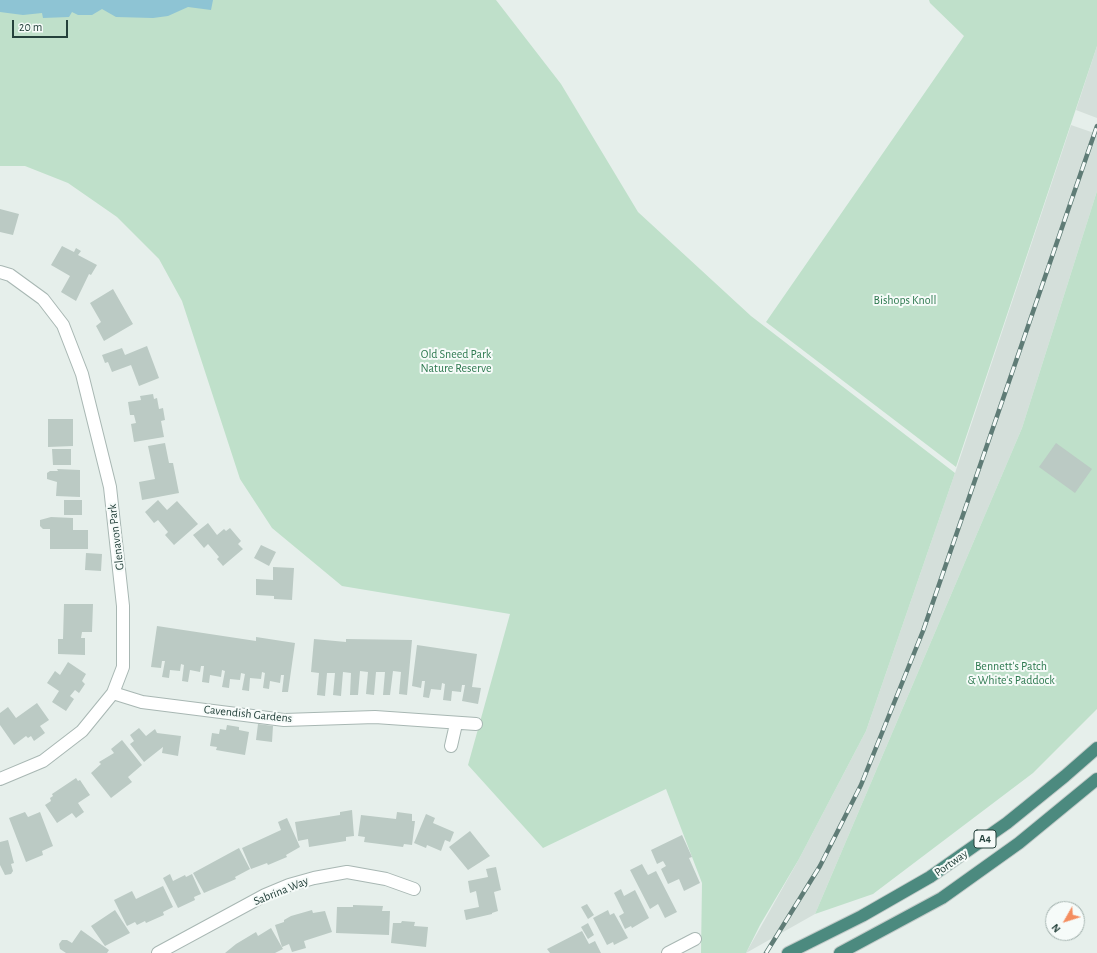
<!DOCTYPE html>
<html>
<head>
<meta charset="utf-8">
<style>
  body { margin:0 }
  #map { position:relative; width:1097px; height:953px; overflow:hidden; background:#e6efeb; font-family:"Alegreya Sans",sans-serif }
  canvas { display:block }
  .north { position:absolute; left:1045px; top:901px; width:40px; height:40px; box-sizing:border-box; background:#f6fbf9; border:1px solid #a2b1ad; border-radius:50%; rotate:231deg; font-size:11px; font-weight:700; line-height:16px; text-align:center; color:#24413b }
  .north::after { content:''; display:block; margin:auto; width:14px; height:18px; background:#f48d5f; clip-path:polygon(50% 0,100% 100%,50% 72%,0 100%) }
  .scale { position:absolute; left:12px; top:20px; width:56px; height:18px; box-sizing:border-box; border:2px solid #24413b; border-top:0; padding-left:5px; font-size:12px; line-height:14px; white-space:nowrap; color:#24413b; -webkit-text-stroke:3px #f6fbf9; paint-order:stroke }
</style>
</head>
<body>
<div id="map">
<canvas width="1097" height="953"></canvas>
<div class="north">N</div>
<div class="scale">20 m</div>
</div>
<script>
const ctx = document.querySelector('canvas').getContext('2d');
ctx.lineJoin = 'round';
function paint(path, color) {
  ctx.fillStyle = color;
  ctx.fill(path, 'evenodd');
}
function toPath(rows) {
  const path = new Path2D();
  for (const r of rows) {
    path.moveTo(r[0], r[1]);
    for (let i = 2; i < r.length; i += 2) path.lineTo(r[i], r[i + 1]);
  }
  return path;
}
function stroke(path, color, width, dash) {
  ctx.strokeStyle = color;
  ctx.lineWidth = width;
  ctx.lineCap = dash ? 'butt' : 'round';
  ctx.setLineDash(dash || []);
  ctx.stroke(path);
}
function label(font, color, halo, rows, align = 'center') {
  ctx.font = font + ' "Alegreya Sans",sans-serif';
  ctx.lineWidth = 4;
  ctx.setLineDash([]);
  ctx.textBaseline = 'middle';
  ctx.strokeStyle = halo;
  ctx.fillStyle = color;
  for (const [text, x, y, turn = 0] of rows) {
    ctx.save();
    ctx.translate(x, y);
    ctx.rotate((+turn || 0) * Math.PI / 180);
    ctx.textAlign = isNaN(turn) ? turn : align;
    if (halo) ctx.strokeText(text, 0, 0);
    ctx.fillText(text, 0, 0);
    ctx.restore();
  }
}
paint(toPath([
  [1097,46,1097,118,1076,110],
  [1071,125,1097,134,1097,191,1022,428,815,914,746,953,799,859,866,731,955,473]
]), '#d4dfda');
paint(toPath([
  [0,0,496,0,561,84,638,212,751,316,955,473,866,731,799,859,760,925,746,953,701,953,702,883,666,789,543,848,468,765,510,614,342,586,272,528,240,479,182,301,159,259,117,217,68,183,25,166,0,166],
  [929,0,1097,0,1097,46,956,467,766,322,964,36,930,3],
  [1097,191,1097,709,1033,773,873,894,815,914,1022,428]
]), '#bfe0ca');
paint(toPath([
  [0,0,213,0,211,10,188,7,168,16,153,18,116,17,102,9,92,15,78,15,72,12,69,17,43,18,42,13,23,15,0,12]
]), '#8ec4d4');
paint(toPath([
  [0,209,19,214,13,235,0,232],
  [62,246,74,252,76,248,81,251,78,255,97,265,91,275,89,274,76,301,61,292,70,276,51,265],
  [113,289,133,324,104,341,96,326,101,322,90,303],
  [147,346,159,378,139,386,131,365,112,372,108,362,105,363,102,355,122,348,125,355],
  [153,394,154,399,157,398,159,409,163,408,165,420,161,421,164,437,134,442,131,424,136,423,134,415,130,415,128,402,141,400,140,396],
  [48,419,73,419,73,446,48,447],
  [165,443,169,463,173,463,179,493,142,500,139,482,155,479,148,446],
  [1056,443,1092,469,1075,493,1039,467],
  [52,449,71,449,71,465,53,465],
  [57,469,80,470,80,497,56,496,57,482,47,479,47,473,50,471,58,471],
  [64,500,82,500,82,515,64,515],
  [158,500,167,510,177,501,198,524,174,545,165,535,168,532,158,520,154,523,145,512],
  [51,517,73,518,73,530,88,530,88,549,50,549,50,529,43,529,40,526,40,520],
  [208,523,217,535,224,529,226,531,230,528,241,541,238,544,243,549,223,566,217,559,219,557,208,544,204,548,193,535],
  [261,545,276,552,269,566,254,558],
  [86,553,102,554,101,571,85,570],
  [273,567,294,568,292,600,274,599,274,596,256,595,256,579,273,580],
  [64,604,93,604,92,632,82,632,81,638,85,638,85,655,58,654,58,639,63,639],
  [157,626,256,641,256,637,295,643,288,692,282,692,284,675,281,675,280,683,270,681,269,689,263,688,265,673,262,672,261,679,250,678,249,691,242,690,245,674,241,673,240,680,230,679,229,688,222,687,225,671,222,670,221,677,210,675,209,683,202,682,204,666,201,666,200,672,190,670,188,682,182,681,184,665,181,664,180,671,170,670,169,678,162,677,165,661,162,661,161,668,151,667],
  [314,639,346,642,346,639,412,640,407,695,399,694,401,672,393,671,390,695,383,695,385,672,376,672,374,695,366,694,368,672,360,671,358,695,350,695,351,673,343,672,341,696,333,695,335,673,327,673,325,696,317,695,319,673,311,672],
  [417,645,477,654,472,687,481,688,478,704,462,701,465,685,462,685,461,692,452,691,451,701,443,700,445,684,442,683,441,690,431,689,429,698,423,697,425,681,422,681,421,688,412,686],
  [68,662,86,674,82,681,85,684,79,693,75,690,70,696,74,699,66,711,52,702,59,691,47,683,55,671,60,675],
  [37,703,49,720,40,726,45,733,34,741,31,736,28,738,26,736,14,745,0,725,0,713,8,707,16,718],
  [258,724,273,726,272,742,256,740],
  [227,725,239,727,239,730,249,732,245,755,216,750,217,747,210,746,212,733,219,734,220,729,226,730],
  [139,728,146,736,155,729,157,733,181,736,178,756,162,753,163,747,144,762,130,744,134,741,130,735],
  [122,740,142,765,128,777,132,782,111,798,91,773,101,764,99,762,114,753,111,749],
  [76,778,78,781,80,780,90,795,78,803,84,812,76,818,72,813,57,823,45,805,51,801,50,798,53,796,52,794],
  [352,810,354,836,346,837,346,841,309,847,308,839,298,841,295,822,340,815,340,812],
  [25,812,28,817,40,812,53,846,42,851,43,855,26,862,9,818],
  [397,812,412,814,412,821,415,821,412,845,404,844,403,847,364,842,365,837,358,836,361,815,396,819],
  [426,814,435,818,433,823,454,832,450,842,445,840,441,851,427,845,426,848,414,843],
  [287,818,300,847,286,855,287,857,268,865,267,863,251,869,242,848,281,830,278,822],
  [470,831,490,856,468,870,449,847],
  [682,835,692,857,689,858,700,883,684,891,679,879,668,884,661,869,666,866,663,861,657,864,651,850],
  [8,840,14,863,11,864,13,871,11,874,5,875,0,865,0,842],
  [239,848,250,869,235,877,236,879,204,893,193,873],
  [642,864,648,875,656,871,677,912,665,918,658,904,650,909,630,870],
  [496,867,501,890,494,892,498,911,492,913,492,914,466,920,464,910,479,907,476,891,470,893,468,881,488,877,486,869],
  [170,874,173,881,185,875,186,877,192,874,201,894,194,897,195,900,178,908,163,878],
  [163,886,173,907,163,912,164,915,146,923,145,921,137,925,135,922,127,926,114,900,132,891,136,899],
  [621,889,624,896,635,890,649,918,632,928,631,926,625,929,619,916,624,913,614,893],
  [587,904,594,915,588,919,581,907],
  [353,905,383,906,382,911,390,911,389,935,336,933,337,907,353,907],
  [115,910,130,933,105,946,91,926],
  [312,910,313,913,325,911,332,932,304,941,306,948,292,952,289,944,282,947,275,925,284,922,284,920,291,916],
  [608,910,610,915,614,913,628,938,614,945,613,942,607,945,593,918],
  [402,921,415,922,414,926,428,927,426,947,391,943,393,923,401,923],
  [588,923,594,935,588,939,581,927],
  [271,928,283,949,275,953,225,953,236,944,256,932,258,936],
  [81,930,109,950,107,953,66,953,60,949,59,944,62,940,67,940,72,943],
  [582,931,589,944,595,941,601,953,550,953,547,949]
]), '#bbcac4');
const minor = toPath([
  [0,272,10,275,43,299,63,325,82,374,110,487,123,606,123,667,113,693,82,731,43,761,0,779],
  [113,693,142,702,284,720,375,717,476,724],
  [451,746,456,724],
  [158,953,265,895,289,885,314,878,347,872,386,879,414,889],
  [668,953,695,939]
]);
const trunk = toPath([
  [788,953,862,916,930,877,1007,823,1065,776,1097,748],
  [840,953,942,898,1019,843,1097,779]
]);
stroke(minor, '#a8b7b3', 14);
stroke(trunk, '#c2cac8', 14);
stroke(minor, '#fff', 12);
stroke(trunk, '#4c8a7f', 12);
const rail = toPath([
  [766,953,820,866,861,785,923,631,1097,126]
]);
stroke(rail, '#5f7c76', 4.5);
stroke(rail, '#f6fbf9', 3, [9]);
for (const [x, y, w] of [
  [985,839,22]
]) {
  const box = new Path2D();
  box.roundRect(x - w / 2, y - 9, w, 18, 3);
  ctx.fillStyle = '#f6fbf9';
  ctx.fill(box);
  stroke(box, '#24413b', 1);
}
label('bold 11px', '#24413b', null, [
  ["A4",985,839]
]);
label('12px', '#2d794f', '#f6fbf9', [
  ["Bishops Knoll",905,300],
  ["Old Sneed Park",456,354],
  ["Nature Reserve",456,368],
  ["Bennett's Patch",1011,666],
  ["& White's Paddock",1011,680]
]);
label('12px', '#24413b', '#f6fbf9', [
  ["Glenavon Park",116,537,-97],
  ["Cavendish Gardens",248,714,6],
  ["Portway",951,863,-35],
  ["Sabrina Way",281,891,-22]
]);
</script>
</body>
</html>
